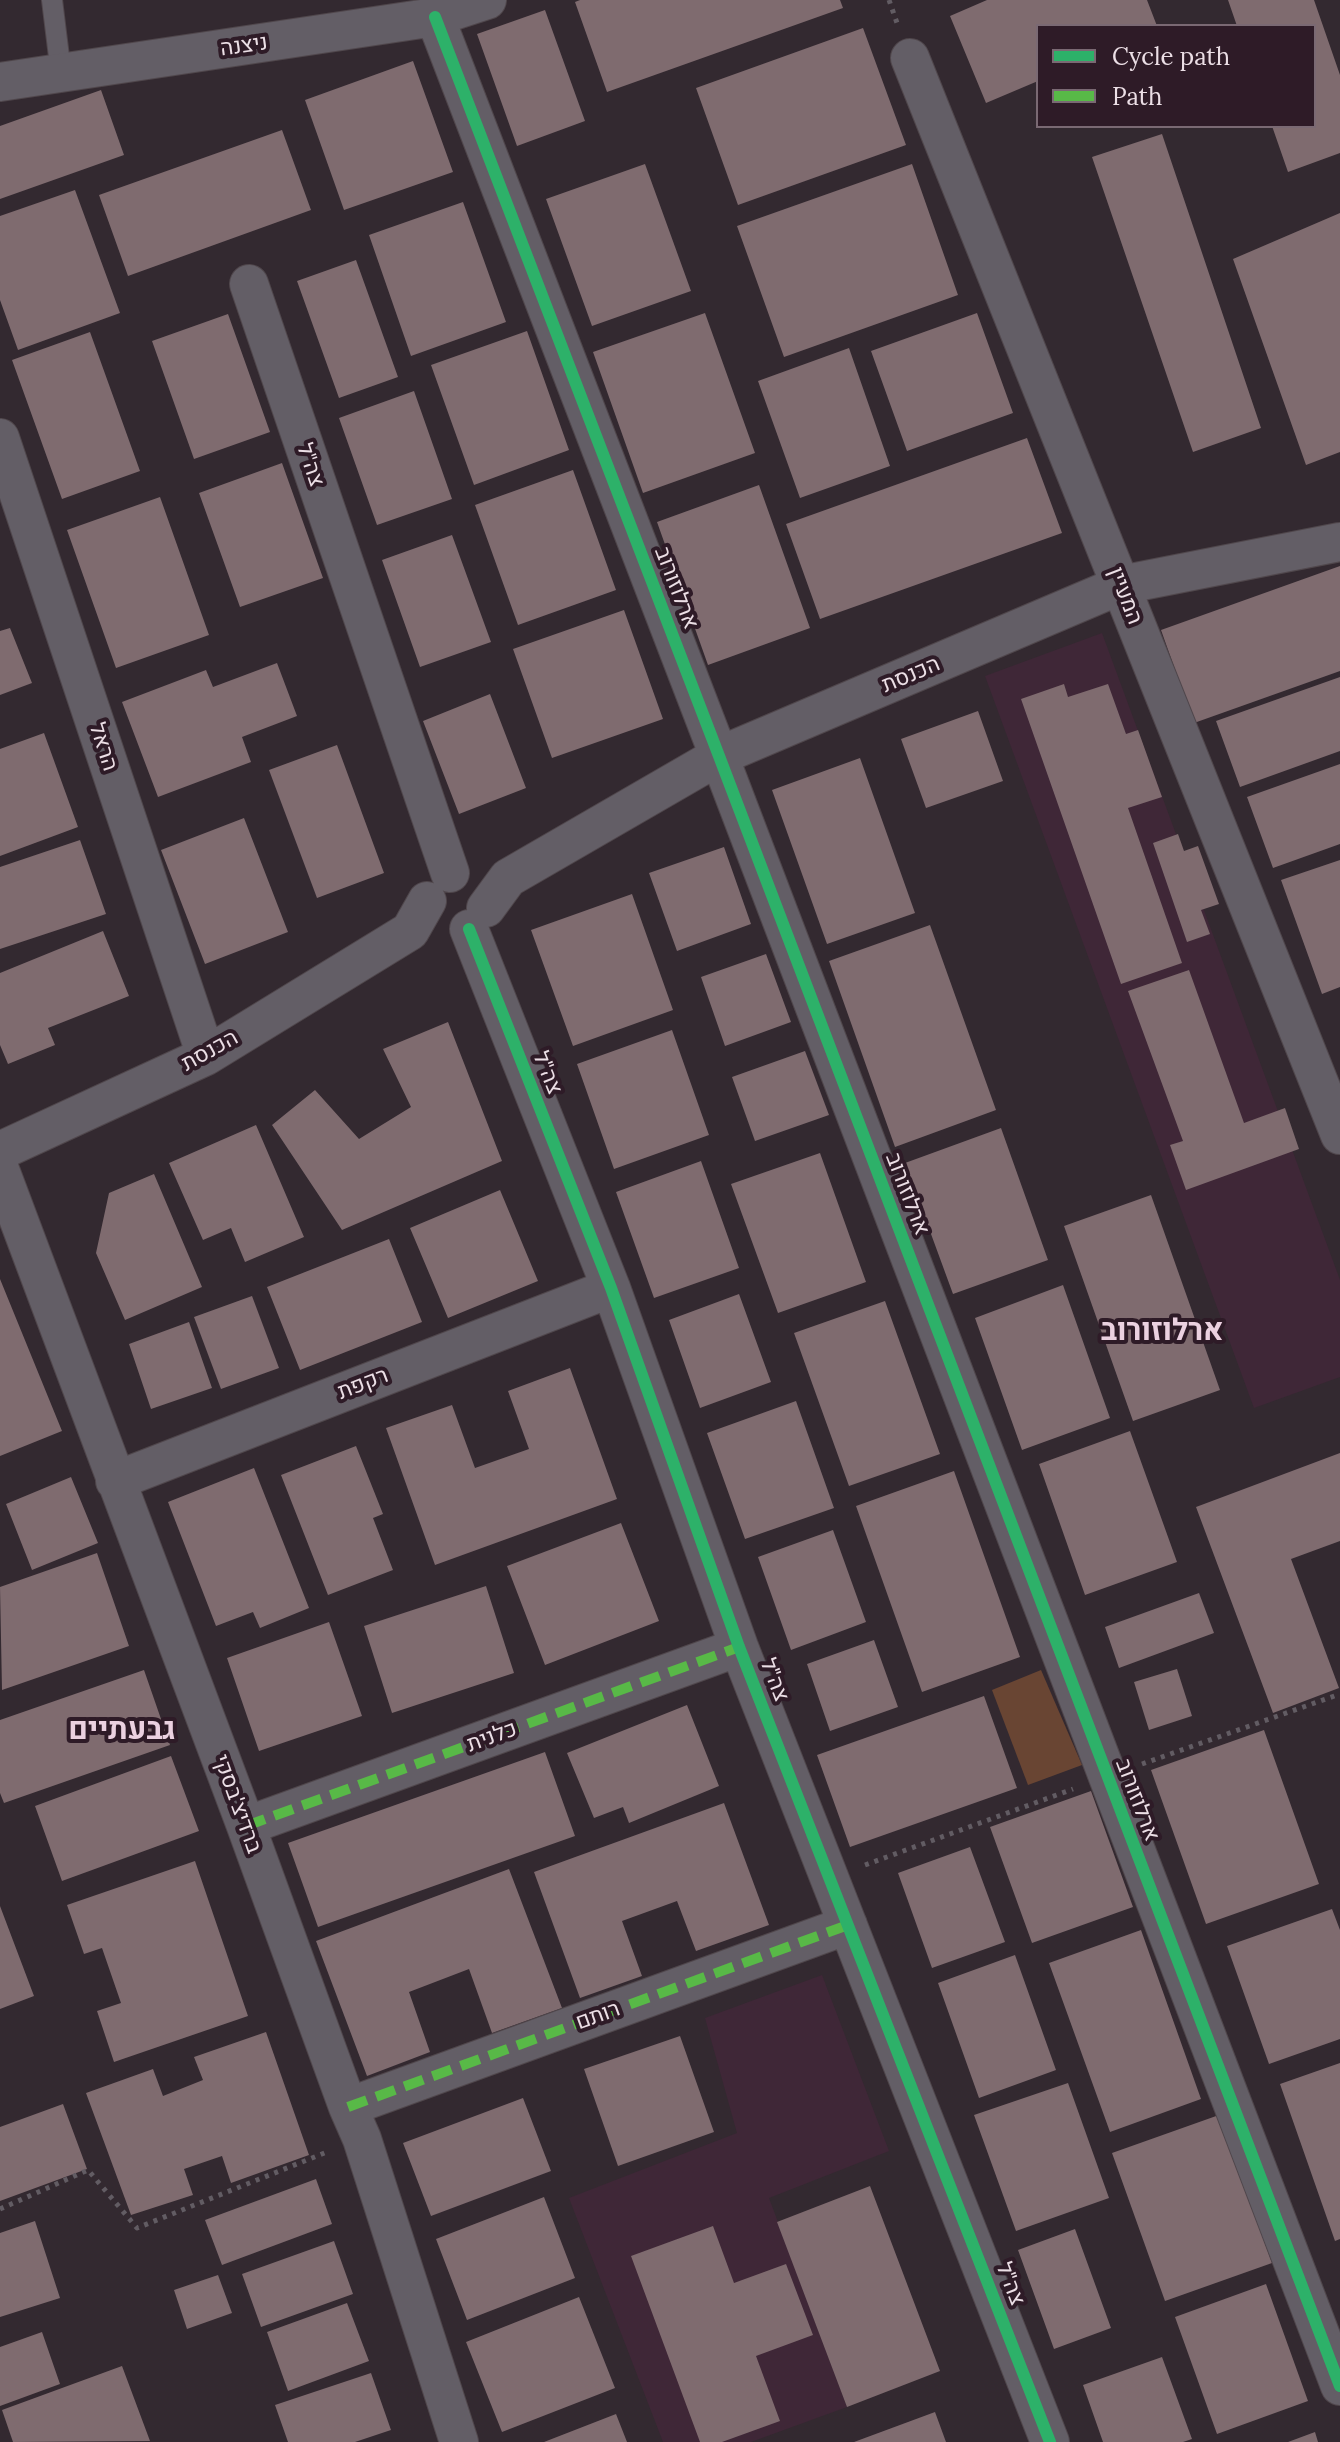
<!DOCTYPE html>
<html>
<head>
<meta charset="utf-8">
<style>
  body { margin:0 }
  #map { position:relative; width:1340px; height:2442px; overflow:hidden; background:#332930; font-family:Lora,serif }
  canvas { display:block }
  .legend { position:absolute; left:1036px; top:24px; width:280px; height:104px; box-sizing:border-box; background:#2e1b27; border:2px solid #7a6973; margin:0; padding:10px 14px; list-style:none; font-size:24px; color:#ecdfe6 }
  .legend li { display:flex; align-items:center; gap:16px; height:40px }
  .legend b { width:40px; border:2px solid #7a6973 }
</style>
</head>
<body>
<div id="map">
<canvas width="1340" height="2442"></canvas>
<ul class="legend">
<li><b style="height:10px;background:#2db169"></b>Cycle path</li>
<li><b style="height:10px;background:#58b947"></b>Path</li>
</ul>
</div>
<script>
const ctx = document.querySelector('canvas').getContext('2d');
ctx.lineJoin = 'round';
function paint(path, color) {
  ctx.fillStyle = color;
  ctx.fill(path, 'evenodd');
}
function toPath(rows) {
  const path = new Path2D();
  for (const r of rows) {
    path.moveTo(r[0], r[1]);
    for (let i = 2; i < r.length; i += 2) path.lineTo(r[i], r[i + 1]);
  }
  return path;
}
function stroke(path, color, width, dash) {
  ctx.strokeStyle = color;
  ctx.lineWidth = width;
  ctx.lineCap = dash ? 'butt' : 'round';
  ctx.setLineDash(dash || []);
  ctx.stroke(path);
}
function label(font, color, halo, rows, align = 'center') {
  ctx.font = font + ' Lora,Heebo,serif';
  ctx.lineWidth = 8;
  ctx.setLineDash([]);
  ctx.textBaseline = 'middle';
  ctx.strokeStyle = halo;
  ctx.fillStyle = color;
  for (const [text, x, y, turn = 0] of rows) {
    ctx.save();
    ctx.translate(x, y);
    ctx.rotate((+turn || 0) * Math.PI / 180);
    ctx.textAlign = isNaN(turn) ? turn : align;
    if (halo) ctx.strokeText(text, 0, 0);
    ctx.fillText(text, 0, 0);
    ctx.restore();
  }
}
paint(toPath([
  [1102,633,1340,1280,1340,1377,1254,1408,985,676],
  [822,1975,889,2151,769,2198,847,2407,751,2442,663,2442,569,2198,737,2133,705,2018]
]), '#3f2737');
paint(toPath([
  [1041,1670,1082,1765,1028,1785,992,1690]
]), '#694533');
paint(toPath([
  [580,0,840,0,843,8,607,92,575,2],
  [987,0,1147,0,1157,26,1038,26,1038,81,986,103,950,16],
  [1228,0,1314,0,1340,75,1340,153,1288,172,1272,126,1314,126,1314,26,1237,26],
  [545,10,585,121,517,146,477,34],
  [863,28,906,145,738,205,696,88],
  [413,61,453,172,344,210,305,100],
  [101,90,124,155,0,199,0,126],
  [282,130,311,210,128,276,99,195],
  [1162,134,1261,428,1193,452,1092,157],
  [645,164,691,291,592,326,546,199],
  [912,164,958,295,784,357,737,226],
  [75,190,120,313,18,350,0,300,0,216],
  [463,202,506,322,411,356,369,235],
  [1340,213,1340,452,1306,465,1233,259],
  [356,260,398,377,339,398,297,281],
  [705,313,755,453,643,493,593,352],
  [977,313,1013,413,907,451,871,351],
  [228,314,270,432,194,459,152,341],
  [527,331,569,450,474,485,431,365],
  [90,332,140,471,62,499,12,360],
  [849,348,890,466,800,498,758,381],
  [414,391,452,499,377,525,339,418],
  [1027,438,1062,533,820,619,786,524],
  [282,463,323,578,240,607,199,493],
  [573,470,616,590,518,625,475,505],
  [759,485,810,628,708,665,657,522],
  [160,497,209,635,116,668,67,530],
  [452,535,491,642,420,667,382,560],
  [1340,566,1340,671,1194,723,1161,630],
  [624,610,663,719,552,758,513,649],
  [10,628,32,683,0,695,0,631],
  [277,663,297,716,242,737,251,762,158,797,122,702,206,670,213,687],
  [1340,677,1340,751,1240,787,1216,721],
  [1064,684,1068,697,1108,684,1126,734,1138,730,1162,797,1128,808,1182,963,1121,984,1021,699],
  [490,694,526,788,459,814,423,721],
  [978,711,1003,781,926,808,901,739],
  [44,733,78,827,0,856,0,749],
  [337,745,384,873,317,898,269,770],
  [860,758,915,913,827,944,772,790],
  [1340,764,1340,844,1273,868,1247,797],
  [244,818,288,932,205,964,161,850],
  [1178,834,1184,851,1198,846,1219,904,1201,910,1210,934,1187,942,1153,843],
  [80,840,106,914,0,949,0,867],
  [724,847,751,924,677,951,649,873],
  [1340,860,1340,987,1322,994,1281,880],
  [632,894,673,1010,573,1046,531,930],
  [930,925,996,1110,895,1147,829,961],
  [103,931,129,996,48,1028,55,1045,8,1064,0,1045,0,973],
  [766,954,791,1022,725,1046,701,977],
  [1189,970,1244,1123,1285,1108,1299,1149,1186,1190,1170,1145,1183,1141,1128,991],
  [448,1022,502,1161,342,1230,272,1125,315,1090,359,1139,411,1107,383,1049],
  [672,1030,709,1135,614,1169,577,1064],
  [805,1051,829,1115,755,1141,732,1077],
  [256,1125,304,1237,245,1262,231,1228,203,1240,169,1163],
  [1001,1128,1048,1260,953,1294,905,1163],
  [820,1153,866,1282,778,1313,731,1184],
  [701,1161,739,1268,654,1298,616,1192],
  [154,1174,202,1287,125,1320,96,1253,109,1193],
  [500,1190,538,1281,448,1318,410,1228],
  [1151,1195,1220,1390,1133,1421,1064,1226],
  [389,1239,422,1322,300,1370,267,1287],
  [0,1279,62,1431,0,1456],
  [1063,1285,1110,1418,1022,1450,975,1318],
  [739,1294,771,1382,700,1408,669,1320],
  [252,1296,279,1368,221,1389,194,1317],
  [885,1301,940,1454,849,1486,794,1333],
  [189,1322,212,1388,151,1409,129,1344],
  [570,1368,617,1499,435,1565,386,1428,452,1405,475,1468,529,1449,508,1391],
  [796,1401,834,1508,745,1539,707,1433],
  [1130,1431,1177,1562,1085,1595,1039,1464],
  [356,1446,383,1514,373,1518,393,1570,328,1595,281,1475],
  [1340,1453,1340,1541,1291,1559,1339,1688,1273,1713,1196,1507],
  [254,1468,309,1608,260,1628,253,1612,216,1626,168,1502],
  [954,1471,1020,1657,922,1692,856,1506],
  [71,1477,98,1543,32,1570,6,1504],
  [621,1523,659,1621,545,1665,507,1566],
  [833,1530,866,1622,791,1650,758,1557],
  [97,1553,129,1646,2,1690,0,1587],
  [486,1586,514,1673,392,1713,364,1626],
  [1199,1593,1214,1633,1119,1668,1105,1627],
  [329,1622,362,1716,259,1751,227,1658],
  [874,1640,898,1707,830,1731,807,1664],
  [1177,1669,1192,1716,1149,1730,1134,1682],
  [144,1670,170,1745,4,1803,0,1793,0,1720],
  [984,1696,1017,1788,850,1847,817,1755],
  [687,1705,719,1786,629,1823,623,1807,594,1818,567,1753],
  [1264,1730,1319,1884,1206,1924,1151,1770],
  [545,1752,575,1836,318,1927,288,1843],
  [171,1756,199,1831,62,1881,35,1806],
  [1091,1791,1133,1907,1032,1943,990,1827],
  [724,1803,769,1925,696,1951,677,1901,622,1921,642,1976,580,1998,534,1872],
  [970,1847,1005,1942,932,1968,898,1873],
  [195,1861,248,2016,114,2062,97,2011,121,2003,102,1948,84,1954,67,1905],
  [509,1869,562,2008,492,2033,469,1969,409,1992,430,2052,367,2076,316,1941],
  [0,1906,34,1996,0,2009],
  [1332,1909,1340,1930,1340,2039,1269,2064,1227,1946],
  [1141,1930,1201,2099,1110,2132,1049,1963],
  [1015,1955,1056,2070,979,2098,938,1983],
  [266,2032,309,2155,231,2183,222,2156,184,2169,193,2195,131,2215,86,2093,153,2069,163,2096,203,2080,194,2057],
  [680,2036,714,2132,618,2166,584,2069],
  [1340,2063,1340,2239,1335,2241,1280,2084],
  [1068,2083,1109,2198,1016,2231,974,2115],
  [523,2098,551,2171,431,2216,403,2143],
  [63,2104,87,2169,0,2201,0,2127],
  [1219,2115,1272,2263,1165,2301,1112,2153],
  [316,2179,332,2224,222,2265,205,2220],
  [870,2186,940,2371,847,2407,777,2222],
  [544,2197,575,2278,467,2320,436,2239],
  [35,2221,60,2298,0,2317,0,2233],
  [713,2226,734,2283,786,2264,813,2335,756,2356,780,2421,722,2442,700,2442,631,2256],
  [1075,2229,1111,2328,1054,2349,1018,2250],
  [334,2241,353,2294,261,2327,242,2274],
  [218,2275,232,2313,187,2329,174,2290],
  [1266,2284,1308,2401,1217,2434,1175,2317],
  [579,2297,615,2388,502,2432,466,2342],
  [347,2303,369,2361,288,2391,267,2332],
  [42,2332,60,2384,0,2406,0,2347],
  [1162,2357,1192,2439,1183,2442,1103,2442,1083,2385],
  [122,2366,150,2441,13,2442,2,2410],
  [371,2373,391,2430,355,2442,288,2442,275,2405],
  [935,2412,946,2442,854,2442],
  [616,2414,627,2442,544,2442],
  [1315,2432,1318,2442,1288,2442]
]), '#7f6b6f');
const lane = toPath([
  [52,0,61,73]
]);
const street = toPath([
  [435,17,719,756,1340,2386],
  [910,58,1340,1135],
  [0,82,435,17,487,0],
  [249,284,450,873],
  [0,438,206,1056],
  [486,908,508,878,719,756,1121,585,1340,542],
  [469,929,611,1288,739,1647,1050,2442],
  [0,1151,206,1056,410,931,427,901],
  [0,1170,246,1826,348,2107,362,2139,459,2442],
  [115,1481,611,1288],
  [246,1826,739,1647],
  [348,2107,848,1925]
]);
stroke(lane, '#50474c', 22);
stroke(street, '#50474c', 40);
stroke(toPath([
  [889,0,897,23],
  [1142,1764,1340,1694],
  [865,1865,1073,1789],
  [0,2209,88,2170,137,2228,327,2152]
]), '#625c63', 5, [4, 6]);
stroke(lane, '#635e66', 20);
stroke(street, '#635e66', 38);
stroke(toPath([
  [246,1826,739,1647],
  [348,2107,848,1925]
]), '#58b947', 10, [20, 10]);
stroke(toPath([
  [435,17,719,756,1340,2386],
  [469,929,611,1288,739,1647,1050,2442]
]), '#2db169', 12);
label('22px', '#ecdfe6', '#2e1b27', [
  ["ניצנה",244,46,-8],
  ["צה\"ל",310,465,71],
  ["ארלוזורוב",676,588,69],
  ["המעיין",1125,596,69],
  ["הכנסת",911,675,-23],
  ["הראל",103,747,72],
  ["הכנסת",210,1051,-29],
  ["צה\"ל",547,1073,68],
  ["ארלוזורוב",907,1194,69],
  ["רקפת",363,1384,-21],
  ["צה\"ל",774,1680,69],
  ["כלנית",492,1737,-20],
  ["ארלוזורוב",1137,1800,69],
  ["ברדיצ'בסקי",237,1804,70],
  ["רותם",598,2016,-20],
  ["צה\"ל",1010,2284,69]
]);
label('bold 30px', '#ebd1e0', '#2e1b27', [
  ["ארלוזורוב",1162,1331],
  ["גבעתיים",122,1730]
]);
</script>
</body>
</html>
